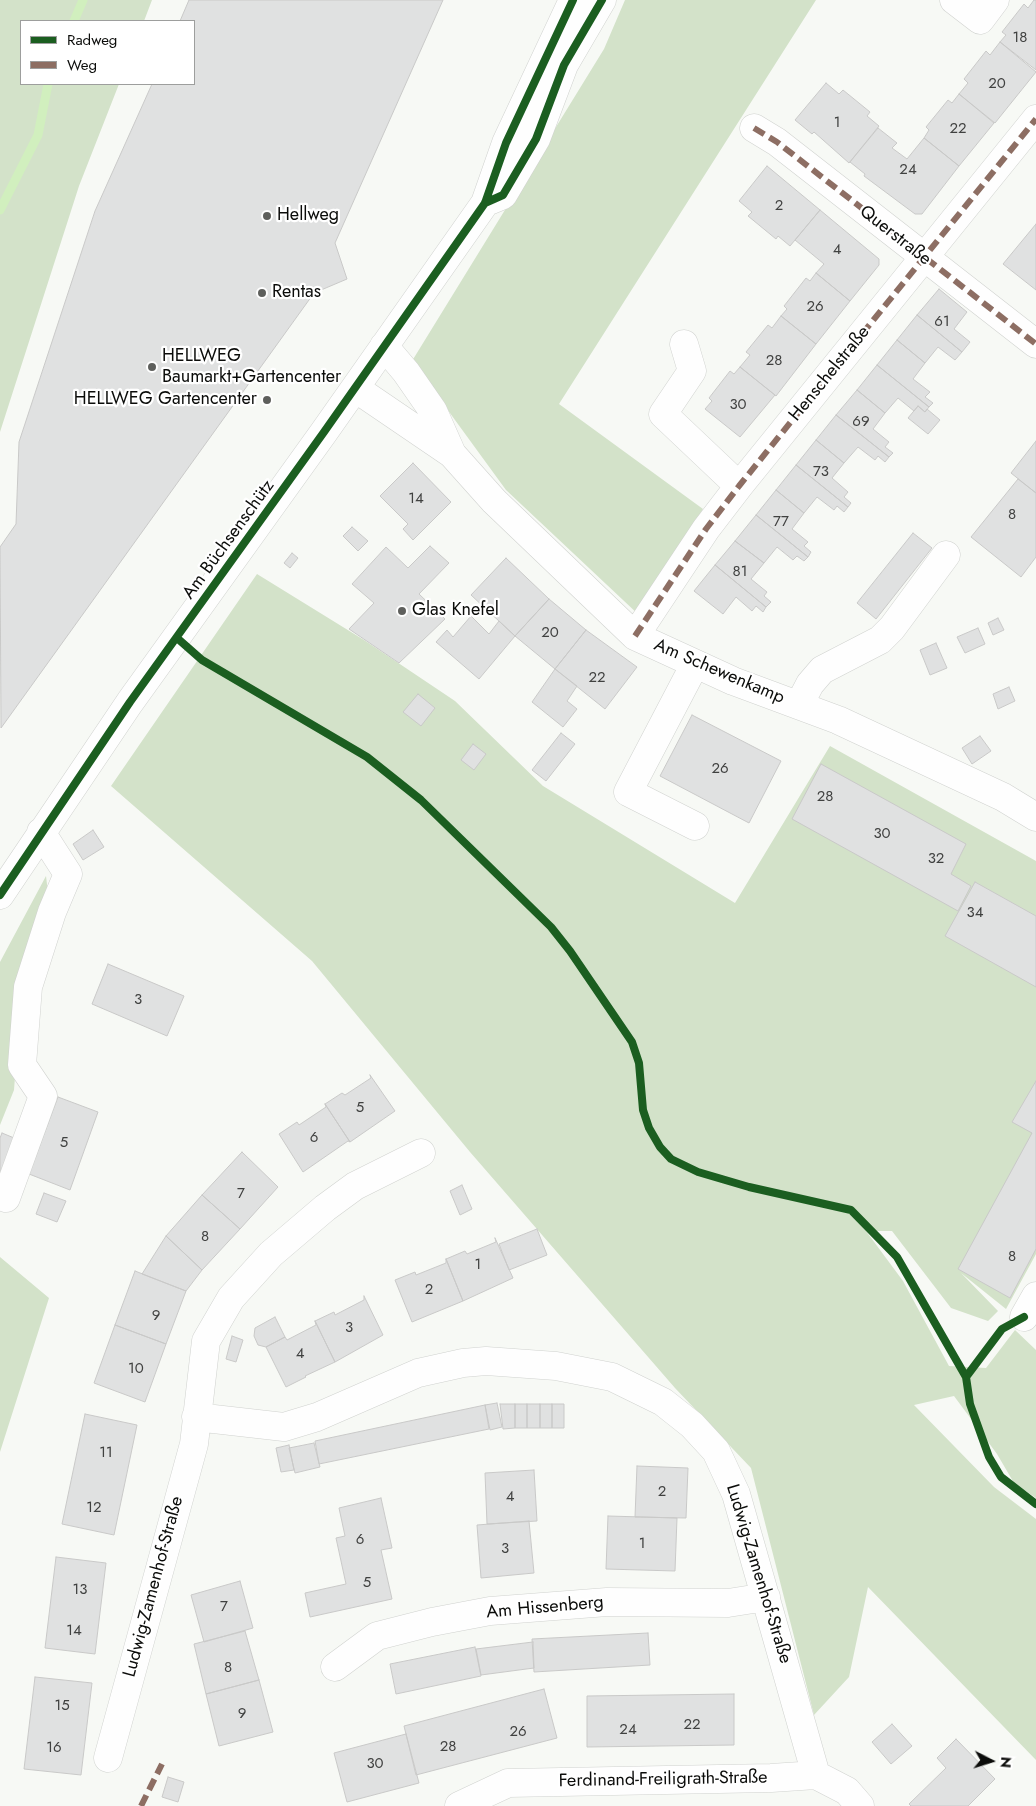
<!DOCTYPE html>
<html>
<head>
<meta charset="utf-8">
<style>
  body { margin:0 }
  #map { position:relative; width:1036px; height:1806px; overflow:hidden; background:#f7f9f5; font-family:Jost,sans-serif }
  canvas { display:block }
  .legend { position:absolute; left:20px; top:20px; width:175px; height:65px; box-sizing:border-box; background:#fff; border:1px solid #9d9e9d; margin:0; padding:6px 9px; list-style:none; font-size:15px; color:#0b0c0a }
  .legend li { display:flex; align-items:center; gap:10px; height:25px }
  .legend b { width:25px; border:1px solid #9d9e9d }
  .north { position:absolute; left:966px; top:1736px; width:50px; height:50px; -webkit-text-stroke:4px #fff; paint-order:stroke; rotate:95deg; font-size:14px; font-weight:700; line-height:20px; text-align:center; color:#0b0c0a }
  .north::after { content:''; display:block; margin:auto; width:18px; height:22px; background:#0b0c0a; clip-path:polygon(50% 0,100% 100%,50% 72%,0 100%) }
</style>
</head>
<body>
<div id="map">
<canvas width="1036" height="1806"></canvas>
<ul class="legend">
<li><b style="height:6px;background:#1b5e20"></b>Radweg</li>
<li><b style="height:6px;background:#8d6e63"></b>Weg</li>
</ul>
<div class="north">N</div>
</div>
<script>
const ctx = document.querySelector('canvas').getContext('2d');
ctx.lineJoin = 'round';
function paint(path, color) {
  ctx.fillStyle = color;
  ctx.fill(path, 'evenodd');
}
function toPath(rows) {
  const path = new Path2D();
  for (const r of rows) {
    path.moveTo(r[0], r[1]);
    for (let i = 2; i < r.length; i += 2) path.lineTo(r[i], r[i + 1]);
  }
  return path;
}
function stroke(path, color, width, dash) {
  ctx.strokeStyle = color;
  ctx.lineWidth = width;
  ctx.lineCap = dash ? 'butt' : 'round';
  ctx.setLineDash(dash || []);
  ctx.stroke(path);
}
function label(font, color, halo, rows, align = 'center') {
  ctx.font = font + ' Jost,sans-serif';
  ctx.lineWidth = 4.5;
  ctx.setLineDash([]);
  ctx.textBaseline = 'middle';
  ctx.strokeStyle = halo;
  ctx.fillStyle = color;
  for (const [text, x, y, turn = 0] of rows) {
    ctx.save();
    ctx.translate(x, y);
    ctx.rotate((+turn || 0) * Math.PI / 180);
    ctx.textAlign = isNaN(turn) ? turn : align;
    if (halo) ctx.strokeText(text, 0, 0);
    ctx.fillText(text, 0, 0);
    ctx.restore();
  }
}
paint(toPath([
  [0,0,152,0,144,21,21,21,21,84,119,84,79,186,0,432],
  [625,0,816,0,559,404,703,509,640,616,506,490,412,361,604,49],
  [257,574,364,640,455,701,543,786,735,903,830,746,1036,861,1036,1254,1006,1309,961,1273,998,1311,988,1321,951,1308,892,1231,866,1231,903,1281,949,1366,986,1368,1015,1330,1036,1350,1036,1498,1014,1483,997,1454,954,1396,914,1405,994,1487,1036,1519,1036,1760,868,1587,849,1677,814,1715,751,1468,675,1388,470,1152,312,961,111,786],
  [46,876,49,901,22,985,14,1090,0,1125,0,962],
  [0,1257,49,1298,0,1452]
]), '#d3e2c9');
stroke(toPath([
  [74,21,83,0],
  [0,210,38,135,48,84]
]), '#d1efbe', 9);
const building = toPath([
  [189,0,443,0,335,243,347,279,314,293,1,728,0,547,16,524,19,442,95,211,152,84,194,84,194,21,180,21,189,0],
  [1034,0,1036,0,1036,70,1000,42,1006,35,1002,32,1024,4,1028,8,1034,0],
  [1000,42,1036,72,995,123,959,94,968,83,964,79,986,51,990,55,1000,42],
  [826,83,839,94,843,90,870,112,867,116,879,126,849,163,814,132,812,134,795,120,826,83],
  [959,94,994,123,959,166,924,138,929,130,926,127,948,100,952,103,959,94],
  [878,128,897,143,892,148,907,159,924,138,959,166,922,214,915,214,864,176,865,174,850,162,878,128],
  [767,166,820,210,790,246,778,236,776,239,748,216,752,212,739,201,767,166],
  [820,210,879,259,879,265,850,301,816,273,824,264,795,240,820,210],
  [1036,224,1036,290,1003,264,1036,224],
  [816,273,850,301,816,344,781,316,787,309,784,306,806,278,810,281,816,273],
  [939,289,967,312,954,329,970,342,962,352,917,315,939,289],
  [917,315,962,352,955,360,938,347,925,363,897,340,917,315],
  [781,316,816,344,776,396,740,367,750,355,746,352,768,325,772,328,781,316],
  [897,340,925,363,913,379,930,392,925,397,933,403,929,407,877,365,897,340],
  [877,365,929,407,925,412,918,406,914,411,898,398,885,413,857,390,877,365],
  [740,367,775,395,740,437,705,409,712,401,709,398,730,371,734,374,740,367],
  [857,390,885,413,873,429,889,442,885,447,893,453,889,457,836,415,857,390],
  [918,406,925,412,927,409,940,420,928,434,908,418,918,406],
  [836,415,889,457,885,462,878,456,875,460,858,447,844,463,816,440,836,415],
  [816,440,844,463,832,478,848,492,844,497,851,503,848,507,796,465,816,440],
  [1036,441,1036,493,1011,473,1036,441],
  [413,463,451,502,413,540,403,529,408,524,380,496,413,463],
  [796,465,848,507,844,512,837,506,834,510,817,497,804,513,776,490,796,465],
  [1018,479,1036,493,1036,557,1021,577,971,537,1018,479],
  [776,490,804,513,792,529,808,542,804,546,811,552,808,557,756,515,776,490],
  [756,515,808,557,804,561,797,556,793,560,777,547,764,563,735,541,756,515],
  [352,527,368,541,358,551,343,536,352,527],
  [913,533,932,548,876,619,857,603,913,533],
  [735,541,764,563,751,579,767,592,764,596,771,602,766,607,715,565,735,541],
  [430,546,449,563,419,594,445,619,399,663,349,629,374,603,352,584,386,547,408,568,430,546],
  [292,553,298,558,290,568,284,563,292,553],
  [506,558,549,599,515,636,471,595,506,558],
  [715,565,766,607,763,612,756,606,752,611,736,597,723,614,694,591,715,565],
  [549,599,586,630,555,669,515,636,549,599],
  [471,616,489,634,499,621,515,636,479,679,436,642,447,630,453,637,471,616],
  [998,618,1004,630,993,635,988,623,998,618],
  [978,628,985,644,965,653,957,637,978,628],
  [586,630,637,667,605,709,555,669,586,630],
  [936,643,947,668,930,675,920,650,936,643],
  [555,669,577,686,567,701,577,709,563,727,532,702,555,669],
  [1009,687,1015,701,998,709,993,694,1009,687],
  [418,694,435,708,421,726,403,712,418,694],
  [692,715,781,761,749,823,660,776,692,715],
  [561,733,575,744,546,781,532,770,561,733],
  [980,736,991,751,972,764,962,748,980,736],
  [473,744,486,754,474,770,461,760,473,744],
  [821,764,966,844,951,874,971,886,958,911,792,819,821,764],
  [93,830,104,847,83,860,73,844,93,830],
  [975,882,1036,916,1036,987,945,936,975,882],
  [108,964,184,996,167,1036,92,1004,108,964],
  [370,1075,395,1111,350,1142,325,1104,342,1093,345,1095,371,1078,370,1075],
  [1036,1081,1036,1249,1010,1298,958,1269,1032,1133,1012,1122,1036,1081],
  [58,1097,98,1112,70,1190,29,1174,58,1097],
  [325,1104,350,1142,348,1141,303,1172,279,1134,297,1122,299,1125,326,1107,325,1104],
  [2,1133,19,1140,0,1176,0,1138,2,1133],
  [242,1152,278,1187,240,1229,202,1195,242,1152],
  [462,1185,472,1209,460,1215,450,1191,462,1185],
  [44,1193,66,1201,57,1222,36,1214,44,1193],
  [202,1195,240,1229,202,1270,166,1236,202,1195],
  [537,1229,547,1255,509,1270,499,1244,537,1229],
  [166,1236,202,1270,186,1291,142,1274,166,1236],
  [495,1238,513,1278,463,1301,446,1259,465,1251,467,1254,496,1242,495,1238],
  [446,1259,463,1301,412,1322,395,1280,415,1272,416,1275,446,1263,446,1259],
  [135,1271,186,1291,166,1344,115,1325,135,1271],
  [364,1296,383,1335,335,1362,315,1321,334,1312,335,1315,364,1300,364,1296],
  [275,1317,285,1337,266,1347,258,1345,254,1336,255,1328,275,1317],
  [315,1321,335,1362,305,1376,306,1377,286,1387,266,1347,285,1337,287,1340,316,1325,315,1321],
  [115,1325,166,1344,145,1402,94,1383,115,1325],
  [232,1336,243,1340,236,1362,226,1359,232,1336],
  [497,1403,502,1427,490,1430,485,1405,497,1403],
  [500,1404,515,1404,515,1428,503,1429,500,1404],
  [515,1404,527,1404,527,1428,515,1428,515,1404],
  [527,1404,540,1404,540,1428,527,1428,527,1404],
  [540,1404,552,1404,552,1428,540,1428,540,1404],
  [552,1404,564,1404,564,1428,552,1428,552,1404],
  [485,1405,489,1429,319,1464,315,1441,485,1405],
  [85,1414,137,1425,114,1535,62,1524,85,1414],
  [314,1443,320,1467,295,1473,289,1448,314,1443],
  [289,1445,294,1470,281,1472,276,1448,289,1445],
  [637,1466,688,1468,686,1518,635,1517,637,1466],
  [534,1470,537,1521,487,1524,485,1473,534,1470],
  [381,1498,392,1548,381,1550,392,1599,310,1617,305,1593,346,1584,336,1538,345,1536,339,1508,381,1498],
  [608,1516,677,1518,675,1571,606,1569,608,1516],
  [529,1521,534,1573,481,1578,477,1525,529,1521],
  [56,1557,106,1563,95,1654,45,1648,56,1557],
  [240,1581,253,1628,204,1642,191,1595,240,1581],
  [245,1631,259,1680,206,1694,194,1644,245,1631],
  [648,1633,650,1665,534,1672,532,1639,648,1633],
  [533,1642,534,1668,481,1675,476,1649,533,1642],
  [475,1647,481,1676,396,1694,390,1664,475,1647],
  [35,1677,92,1683,81,1775,24,1769,35,1677],
  [259,1680,273,1732,219,1746,206,1694,259,1680],
  [544,1689,557,1738,416,1775,404,1726,544,1689],
  [734,1694,734,1745,587,1747,587,1696,734,1694],
  [892,1724,912,1746,891,1764,872,1742,892,1724],
  [406,1734,419,1783,347,1802,334,1753,406,1734],
  [956,1739,995,1779,968,1806,911,1806,909,1804,946,1768,937,1758,956,1739],
  [168,1777,184,1782,178,1802,162,1797,168,1777]
]);
paint(building, '#e0e1e1');
stroke(building, '#c9c9c8', 1);
const minor = toPath([
  [954,0,980,20,995,0],
  [754,128,777,142,1036,344],
  [491,200,503,195,536,139,564,65,602,0],
  [684,344,692,371,663,414,739,486],
  [384,346,406,372,433,411,452,454],
  [355,388,452,454,494,501,635,636,733,681,838,720,1003,797,1036,817],
  [635,636,706,529,739,486,1036,119],
  [695,664,628,792,695,826],
  [799,705,810,684,822,670,880,640,892,628,946,555],
  [0,895,130,702,324,432,485,203,506,143,573,0],
  [6,1198,43,1096,22,1065,28,987,52,912,68,874,41,832],
  [1024,1317,1036,1296],
  [196,1417,284,1427,317,1417,418,1373,463,1363,486,1361,556,1366,612,1377,663,1402,692,1425,716,1451,736,1494,816,1775],
  [335,1667,377,1636,432,1622,490,1611,607,1602,728,1603,766,1597],
  [108,1758,194,1444,206,1341,231,1298,271,1254,325,1208,355,1186,421,1153],
  [459,1806,508,1783,771,1778,816,1775,847,1791,860,1806]
]);
stroke(minor, '#d0d2cf', 29);
stroke(minor, '#fefefe', 28);
stroke(toPath([
  [754,128,777,142,1036,344],
  [635,636,706,529,739,486,1036,119],
  [141,1806,162,1764]
]), '#8d6e63', 6, [12, 6]);
stroke(toPath([
  [485,203,503,195,536,139,564,65,602,0],
  [177,638,202,660,367,757,421,800,551,927,570,951,632,1042,639,1063,643,1110,649,1128,660,1147,671,1159,698,1172,749,1187,851,1210,897,1257,966,1377,970,1404,989,1457,1001,1477,1036,1504],
  [0,895,130,702,324,432,485,203,506,143,573,0],
  [966,1377,1002,1329,1024,1317]
]), '#1b5e20', 8);
for (const [x, y, r, color] of [
  [267,216,5,"#5e5f5c"],
  [262,293,5,"#5e5f5c"],
  [152,367,5,"#5e5f5c"],
  [267,400,5,"#5e5f5c"],
  [402,611,5,"#5e5f5c"]
]) {
  const dot = new Path2D();
  dot.arc(x, y, r, 0, 2 * Math.PI);
  ctx.fillStyle = color;
  ctx.fill(dot);
  stroke(dot, '#fff', 2);
}
label('15px', '#404140', null, [
  ["18",1020,38],
  ["20",997,84],
  ["1",837,123],
  ["22",958,129],
  ["24",908,170],
  ["2",779,206],
  ["4",837,250],
  ["26",815,307],
  ["61",942,322],
  ["28",774,361],
  ["30",738,405],
  ["69",861,422],
  ["73",821,472],
  ["14",416,499],
  ["8",1012,515],
  ["77",781,522],
  ["81",740,572],
  ["20",550,633],
  ["22",597,678],
  ["26",720,769],
  ["28",825,797],
  ["30",882,834],
  ["32",936,859],
  ["34",975,913],
  ["3",138,1000],
  ["5",360,1108],
  ["6",314,1138],
  ["5",64,1143],
  ["7",241,1194],
  ["8",205,1237],
  ["8",1012,1257],
  ["1",478,1265],
  ["2",429,1290],
  ["9",156,1316],
  ["3",349,1328],
  ["4",300,1354],
  ["10",136,1369],
  ["11",106,1453],
  ["2",662,1492],
  ["4",510,1497],
  ["12",94,1508],
  ["6",360,1540],
  ["1",642,1544],
  ["3",505,1549],
  ["5",367,1583],
  ["13",80,1590],
  ["7",224,1607],
  ["14",74,1631],
  ["8",228,1668],
  ["15",62,1706],
  ["9",242,1714],
  ["22",692,1725],
  ["24",628,1730],
  ["26",518,1732],
  ["28",448,1747],
  ["16",54,1748],
  ["30",375,1764]
]);
label('18px', '#0b0c0a', '#fff', [
  ["Hellweg",277,216],
  ["Rentas",272,293],
  ["HELLWEG",162,357],
  ["Baumarkt+Gartencenter",162,378],
  ["HELLWEG Gartencenter",257,400,"right"],
  ["Glas Knefel",412,611]
], 'left');
label('18px', '#0b0c0a', '#fff', [
  ["Querstraße",895,236,38],
  ["Henschelstraße",830,374,-51],
  ["Am Büchsenschütz",229,540,-54],
  ["Am Schewenkamp",719,672,23],
  ["Ludwig-Zamenhof-Straße",758,1574,73],
  ["Ludwig-Zamenhof-Straße",154,1587,-75],
  ["Am Hissenberg",545,1608,-5],
  ["Ferdinand-Freiligrath-Straße",663,1780,-1]
]);
</script>
</body>
</html>
